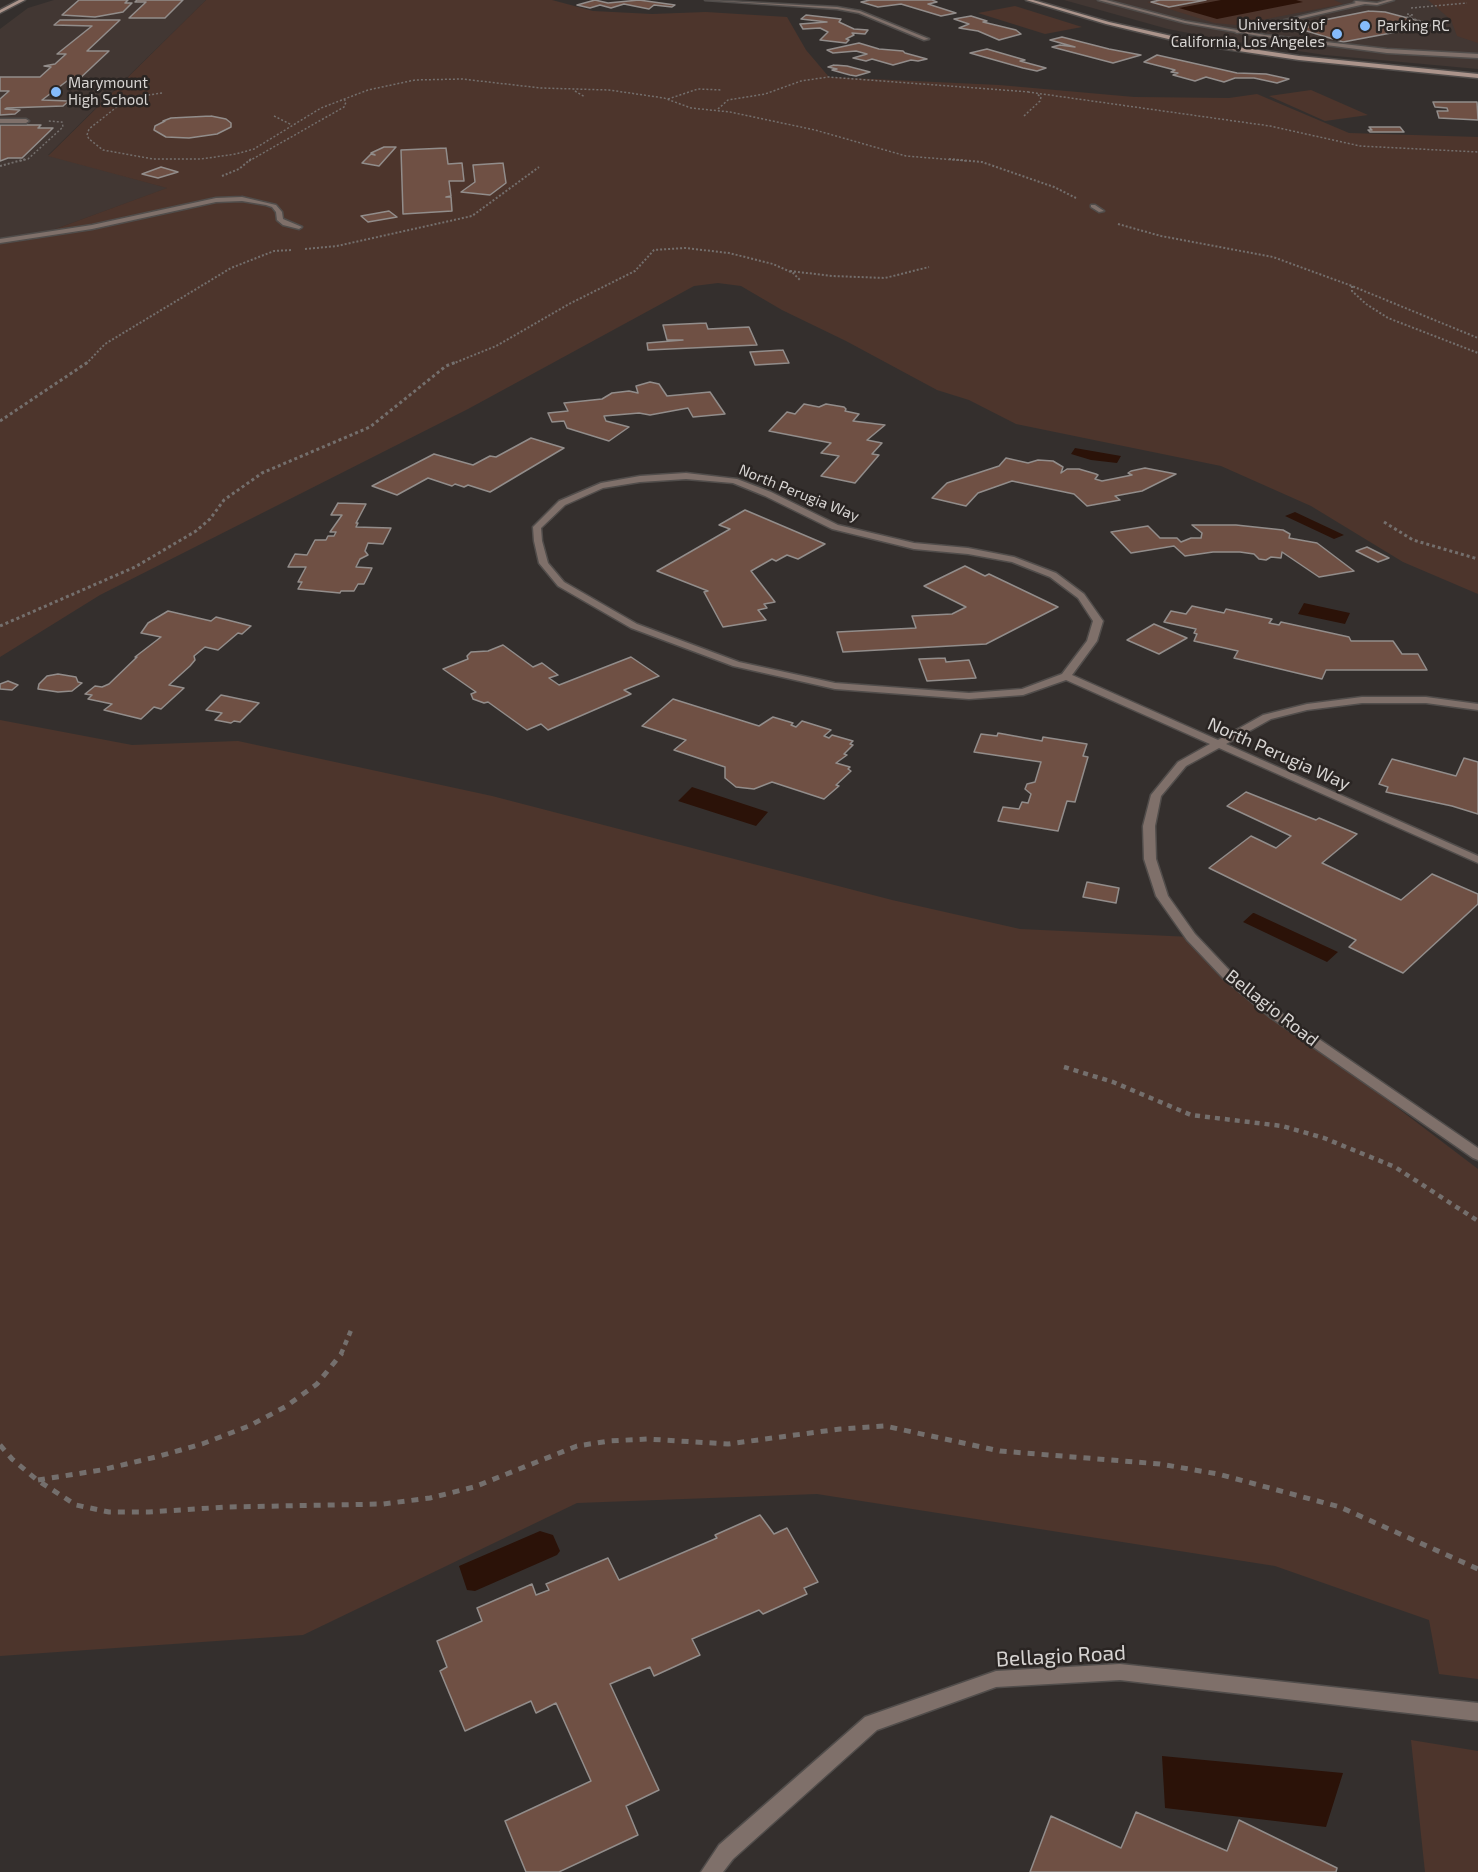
<!DOCTYPE html>
<html>
<head>
<meta charset="utf-8">
<style>
  body { margin:0 }
  canvas { display:block; background:#342f2d }
</style>
</head>
<body>
<canvas width="1478" height="1872"></canvas>
<script>
const ctx = document.querySelector('canvas').getContext('2d');
ctx.lineJoin = 'round';
function paint(path, color) {
  ctx.fillStyle = color;
  ctx.fill(path, 'evenodd');
}
function toPath(rows) {
  const path = new Path2D();
  for (const r of rows) {
    path.moveTo(r[0], r[1]);
    for (let i = 2; i < r.length; i += 2) path.lineTo(r[i], r[i + 1]);
  }
  return path;
}
function stroke(path, color, width, dash) {
  ctx.strokeStyle = color;
  ctx.lineWidth = width;
  ctx.lineCap = dash ? 'butt' : 'round';
  ctx.setLineDash(dash || []);
  ctx.stroke(path);
}
function label(font, color, halo, rows, align = 'center') {
  ctx.font = font + ' "Exo 2",sans-serif';
  ctx.lineWidth = 5;
  ctx.setLineDash([]);
  ctx.textBaseline = 'middle';
  ctx.strokeStyle = halo;
  ctx.fillStyle = color;
  for (const [text, x, y, turn = 0] of rows) {
    ctx.save();
    ctx.translate(x, y);
    ctx.rotate((+turn || 0) * Math.PI / 180);
    ctx.textAlign = isNaN(turn) ? turn : align;
    if (halo) ctx.strokeText(text, 0, 0);
    ctx.fillText(text, 0, 0);
    ctx.restore();
  }
}
paint(toPath([
  [54,0,206,0,48,155,168,188,50,231,0,238,0,29,28,8],
  [1064,0,1478,0,1478,69,1325,55,1225,40,1168,29]
]), '#423733');
paint(toPath([
  [206,0,552,0,593,11,652,14,706,12,787,17,806,50,829,77,999,85,1134,97,1229,98,1257,94,1349,133,1478,137,1478,594,1403,562,1311,506,1221,466,1016,424,969,400,937,390,846,341,782,310,741,286,718,283,694,286,468,409,100,595,0,657,0,238,50,231,167,188,48,156],
  [1160,0,1334,0,1343,4,1236,25,1214,23,1147,2],
  [1428,0,1478,0,1478,43,1457,36,1451,20],
  [1015,6,1082,27,1045,34,978,13],
  [1311,90,1368,115,1325,121,1269,96],
  [0,720,132,745,238,741,492,796,892,900,1020,929,1191,937,1266,1008,1478,1169,1478,1679,1439,1674,1429,1620,1275,1566,817,1494,577,1503,303,1635,0,1656],
  [1411,1740,1478,1751,1478,1872,1425,1872]
]), '#4d352c');
paint(toPath([
  [1221,0,1296,0,1303,2,1217,19,1179,8],
  [1075,448,1121,456,1117,463,1091,460,1071,454],
  [1295,512,1344,535,1334,539,1285,516],
  [1304,603,1350,613,1345,624,1298,614],
  [692,787,768,812,756,826,678,801],
  [1253,913,1254,913,1338,952,1327,962,1243,922],
  [540,1531,553,1535,560,1551,557,1555,475,1591,467,1590,459,1566],
  [1162,1756,1343,1773,1326,1827,1165,1808]
]), '#2b1208');
const building = toPath([
  [79,0,128,0,125,3,132,3,123,12,95,17,62,15,79,0],
  [137,0,183,0,165,18,129,18,146,2,135,2,137,0],
  [595,0,608,3,639,0,675,5,672,7,654,5,649,9,624,4,611,8,600,5,590,8,577,5,595,0],
  [870,0,932,0,937,2,928,4,956,13,941,16,901,4,878,7,861,2,870,0],
  [1160,0,1206,0,1169,7,1151,2,1160,0],
  [1369,11,1385,12,1434,25,1343,42,1300,29,1308,27,1299,25,1369,11],
  [806,15,841,19,839,22,854,29,868,30,865,34,852,33,854,35,846,39,849,40,846,43,820,40,828,32,820,28,803,29,800,24,827,22,801,19,806,15],
  [971,16,987,21,983,22,1016,30,1021,34,999,40,978,31,959,28,969,24,954,19,971,16],
  [60,20,120,20,87,51,109,51,76,82,67,81,42,100,69,101,63,106,7,108,5,109,20,110,15,114,0,115,0,99,9,91,0,91,0,77,40,77,51,67,44,66,55,64,66,54,57,54,92,26,54,25,60,20],
  [1062,37,1109,49,1141,55,1113,63,1052,47,1060,45,1075,47,1050,40,1062,37],
  [859,43,879,49,903,51,905,53,927,59,918,61,911,60,893,65,872,59,866,61,853,58,867,54,856,51,833,53,827,50,859,43],
  [987,49,1025,60,1020,61,1046,68,1037,71,1023,68,970,53,987,49],
  [1157,55,1237,73,1266,74,1289,79,1277,83,1254,78,1235,78,1224,82,1206,77,1195,81,1173,75,1178,73,1171,72,1175,70,1144,62,1157,55],
  [834,65,847,66,870,72,856,76,850,75,832,70,837,69,828,67,834,65],
  [1433,102,1477,102,1478,120,1439,118,1437,111,1448,111,1447,108,1435,107,1433,102],
  [211,116,226,119,231,123,231,127,217,134,189,138,166,137,154,130,155,126,165,121,163,121,171,118,211,116],
  [0,125,41,125,38,128,53,128,22,158,8,158,0,161,0,125],
  [1369,127,1400,127,1404,132,1370,132,1368,130,1372,130,1369,127],
  [384,147,396,147,379,166,362,163,371,154,375,155,371,153,384,147],
  [446,148,448,164,462,163,464,181,449,181,451,196,446,197,451,197,452,211,403,214,401,150,446,148],
  [503,163,506,183,490,195,461,192,475,182,473,165,503,163],
  [161,167,178,172,158,178,142,174,161,167],
  [389,211,397,217,368,222,361,216,389,211],
  [706,323,708,329,749,327,757,345,648,350,647,343,683,340,667,340,663,325,706,323],
  [783,350,789,363,755,365,750,352,783,350],
  [650,382,659,384,667,396,710,392,725,414,693,417,688,408,650,415,639,413,604,416,606,421,629,427,609,441,567,428,564,421,552,422,548,413,568,411,564,403,602,399,612,393,629,391,638,393,636,386,650,382],
  [804,404,819,407,826,404,844,407,846,409,845,411,859,414,853,421,885,425,867,440,882,443,872,454,879,455,855,483,821,476,839,456,821,453,831,443,769,431,787,412,795,414,804,404],
  [531,438,564,448,490,492,468,485,464,487,455,484,452,486,428,478,397,495,372,486,434,454,473,465,490,456,496,457,531,438],
  [1006,458,1028,463,1038,460,1053,461,1063,467,1061,473,1067,469,1079,469,1096,474,1098,475,1095,479,1102,481,1132,475,1128,473,1131,471,1145,468,1176,474,1142,491,1115,496,1120,500,1087,506,1074,494,1012,481,978,493,966,506,932,498,947,483,999,466,1006,458],
  [338,503,366,504,356,523,358,523,356,527,391,528,383,544,368,543,365,551,368,555,360,559,356,567,372,568,364,584,358,584,354,591,341,591,340,593,298,589,302,582,298,582,306,567,288,567,295,554,307,555,315,540,326,540,328,536,334,536,336,532,330,532,342,515,331,515,338,503],
  [745,510,825,544,798,559,787,555,776,561,772,559,751,571,775,602,764,604,767,608,758,610,766,620,723,627,704,592,708,591,657,571,730,529,719,525,745,510],
  [1192,525,1236,525,1283,530,1290,534,1289,538,1317,543,1354,571,1319,577,1282,552,1281,558,1271,557,1266,560,1259,559,1254,554,1240,552,1213,552,1185,556,1174,546,1131,553,1111,532,1148,526,1160,538,1177,538,1181,542,1191,538,1201,538,1202,533,1192,525],
  [1367,547,1389,558,1378,562,1356,551,1367,547],
  [965,566,985,576,989,574,1058,607,986,644,843,652,837,632,916,628,912,616,952,614,966,607,924,586,965,566],
  [1192,606,1224,613,1226,609,1272,619,1269,623,1279,625,1281,622,1349,637,1351,641,1393,641,1402,654,1418,654,1427,670,1326,670,1322,679,1234,658,1238,651,1194,641,1197,634,1194,633,1196,629,1164,622,1171,611,1186,614,1192,606],
  [168,611,211,621,216,617,251,626,242,634,238,633,218,650,205,647,194,656,195,660,190,666,169,685,184,688,161,709,154,707,141,719,104,710,112,704,88,699,92,695,85,694,95,686,102,687,109,684,137,657,135,657,161,637,141,633,148,623,168,611],
  [1154,624,1187,638,1159,654,1127,640,1154,624],
  [503,645,533,667,542,663,558,675,549,678,559,685,631,657,659,676,624,690,631,694,548,730,541,724,527,730,488,702,484,703,473,699,471,694,476,692,443,669,468,659,467,656,471,652,488,651,503,645],
  [945,658,946,662,969,660,976,678,927,681,919,659,945,658],
  [58,674,76,677,78,682,82,683,72,691,58,692,38,689,39,684,47,676,58,674],
  [8,681,18,685,12,690,0,689,0,684,8,681],
  [221,695,259,703,240,722,234,721,231,723,215,720,222,713,206,710,221,695],
  [673,699,759,726,773,717,793,723,791,725,796,727,802,721,831,730,824,736,829,738,832,735,853,741,850,744,853,745,844,754,847,755,836,763,850,767,848,769,851,771,836,785,839,786,824,799,772,782,754,789,736,787,725,778,725,767,674,750,686,740,642,726,673,699],
  [998,733,1042,741,1043,737,1087,744,1083,756,1088,757,1075,802,1067,801,1058,831,998,821,1003,807,1019,809,1022,802,1028,803,1031,794,1025,789,1027,784,1035,782,1041,762,974,752,981,734,997,736,998,733],
  [1464,758,1478,762,1478,814,1452,806,1386,792,1388,787,1379,784,1392,759,1456,776,1464,758],
  [1246,792,1316,820,1319,818,1357,834,1322,863,1401,900,1432,874,1478,894,1478,904,1403,973,1349,947,1356,940,1209,868,1251,836,1276,848,1291,836,1227,806,1246,792],
  [1087,882,1119,888,1116,903,1083,897,1087,882],
  [760,1515,774,1534,787,1528,818,1582,804,1588,807,1594,763,1614,759,1610,692,1639,700,1655,654,1676,650,1667,610,1684,659,1790,626,1806,638,1835,559,1872,526,1872,505,1821,591,1781,556,1703,536,1713,531,1701,465,1731,440,1671,447,1667,437,1641,482,1621,477,1608,532,1584,536,1595,549,1590,546,1584,608,1558,619,1580,717,1538,715,1535,760,1515],
  [1136,1812,1227,1851,1239,1820,1337,1868,1336,1872,1030,1872,1051,1816,1121,1848,1136,1812]
]);
paint(building, '#6f5044');
stroke(building, '#928d8b', 1.5);
const lane = toPath([
  [1387,0,1394,0,1377,5,1365,4,1237,33,1235,32,1356,3,1354,2,1356,1,1377,3,1387,0],
  [0,119,26,119,29,121,26,123,0,123,0,119],
  [242,197,276,205,282,212,283,219,302,227,299,229,283,225,277,220,276,212,272,207,266,205,242,201,216,202,92,229,0,243,0,239,92,225,216,198,242,197],
  [1091,205,1095,205,1104,211,1099,212,1091,207,1091,205]
]);
const street = toPath([
  [705,0,837,7,860,11,929,39,924,40,859,13,837,9,705,0],
  [1098,0,1106,0,1185,21,1265,35,1387,49,1478,54,1478,58,1387,53,1265,37,1185,23,1098,0],
  [686,473,737,479,771,492,838,525,914,543,968,548,1014,557,1056,573,1084,594,1103,621,1097,641,1072,675,1218,740,1263,715,1307,704,1362,697,1426,697,1478,704,1478,710,1426,703,1362,703,1307,710,1271,719,1226,744,1478,856,1478,863,1219,748,1186,766,1161,796,1155,826,1156,859,1168,896,1195,934,1231,972,1278,1011,1478,1148,1478,1160,1473,1158,1270,1017,1223,978,1187,940,1156,896,1144,859,1143,826,1151,795,1178,762,1210,744,1066,680,1023,695,969,699,835,689,733,666,631,628,558,586,539,563,534,541,533,527,559,501,601,483,640,476,686,473],
  [686,479,733,483,765,496,832,529,914,549,968,554,1012,562,1050,577,1078,598,1093,621,1087,641,1062,674,1022,689,969,693,835,683,739,662,637,624,564,582,548,563,542,541,541,528,565,505,603,488,640,482,686,479],
  [1120,1664,1478,1703,1478,1721,1120,1680,996,1687,877,1730,733,1859,723,1872,701,1872,719,1845,865,1717,996,1671,1120,1664]
]);
const secondary = toPath([
  [19,0,25,0,0,13,0,10,19,0],
  [1026,0,1033,0,1109,22,1185,39,1299,56,1478,74,1478,78,1299,60,1185,43,1106,24,1026,0]
]);
stroke(lane, '#514d4b', 3);
stroke(street, '#514d4b', 3);
stroke(secondary, '#514d4b', 3);
stroke(toPath([
  [1411,8,1467,3],
  [1407,14,1413,15,1407,17,1428,23],
  [575,91,585,97],
  [1028,92,1270,126,1360,146,1478,152],
  [162,93,135,97,123,102,89,129,87,135,89,139,103,150,153,159,201,159,236,154,254,149,321,108,368,90,415,80,462,79,541,88,609,90,664,98,691,108,730,112,815,130,906,156,968,161],
  [668,99,698,89,722,90],
  [718,109,728,100,765,94,801,81,828,77,1030,92],
  [274,116,292,125],
  [1024,116,1040,101,1041,97,1037,94],
  [20,161,28,159,63,127,62,122,48,121],
  [249,161,344,107,346,102,344,99]
]), '#746f6d', 1.5, [2, 2]);
stroke(toPath([
  [949,159,982,162,1054,187,1076,198],
  [0,166,26,159],
  [222,176,239,169,251,159],
  [1118,224,1161,236,1273,257,1352,286,1478,338],
  [305,249,337,246,472,216,539,167],
  [790,271,832,276,885,278,929,267],
  [1352,286,1352,291,1366,304,1388,318,1478,353],
  [86,364,105,344,231,268,274,251,292,250],
  [452,364,496,346,571,303,635,271,654,250,685,248,729,253,773,264,793,273,800,280]
]), '#746f6d', 2, [2, 2]);
stroke(toPath([
  [0,421,88,362],
  [1384,522,1413,540,1478,559],
  [0,626,135,567,196,531,210,519,224,500,262,473,370,427,446,366,456,362]
]), '#746f6d', 3, [3, 3]);
stroke(toPath([
  [1064,1067,1113,1082,1191,1115,1282,1126,1324,1138,1395,1167,1478,1221],
  [341,1354,352,1328]
]), '#746f6d', 4.5, [5, 5]);
stroke(toPath([
  [0,1445,12,1459,37,1480,76,1505,109,1512,149,1512,226,1507,383,1504,430,1498,474,1487,577,1446,609,1441,647,1439,728,1444,840,1429,885,1426,1000,1451,1160,1464,1218,1474,1340,1507,1478,1569],
  [38,1480,101,1470,156,1457,202,1444,249,1426,285,1407,317,1384,342,1353]
]), '#746f6d', 5, [7, 7]);
paint(lane, '#7f706a');
paint(street, '#7f706a');
paint(secondary, '#ab948b');
for (const [x, y, r, color] of [
  [1365,26,6,"#85bbfb"],
  [1337,34,6,"#85bbfb"],
  [56,92,6,"#85bbfb"]
]) {
  const dot = new Path2D();
  dot.arc(x, y, r, 0, 2 * Math.PI);
  ctx.fillStyle = color;
  ctx.fill(dot);
  stroke(dot, '#2a2523', 2);
}
label('15px', '#d7d4d2', '#2a2523', [
  ["University of",1325,25,"right"],
  ["California, Los Angeles",1325,42,"right"],
  ["Parking RC",1377,26],
  ["Marymount",68,83],
  ["High School",68,100]
], 'left');
label('15px', '#d7d4d2', '#2a2523', [
  ["North Perugia Way",799,493,22]
]);
label('18px', '#d7d4d2', '#2a2523', [
  ["North Perugia Way",1279,754,24],
  ["Bellagio Road",1272,1008,38]
]);
label('21px', '#d7d4d2', '#2a2523', [
  ["Bellagio Road",1061,1656,-3]
]);
</script>
</body>
</html>
